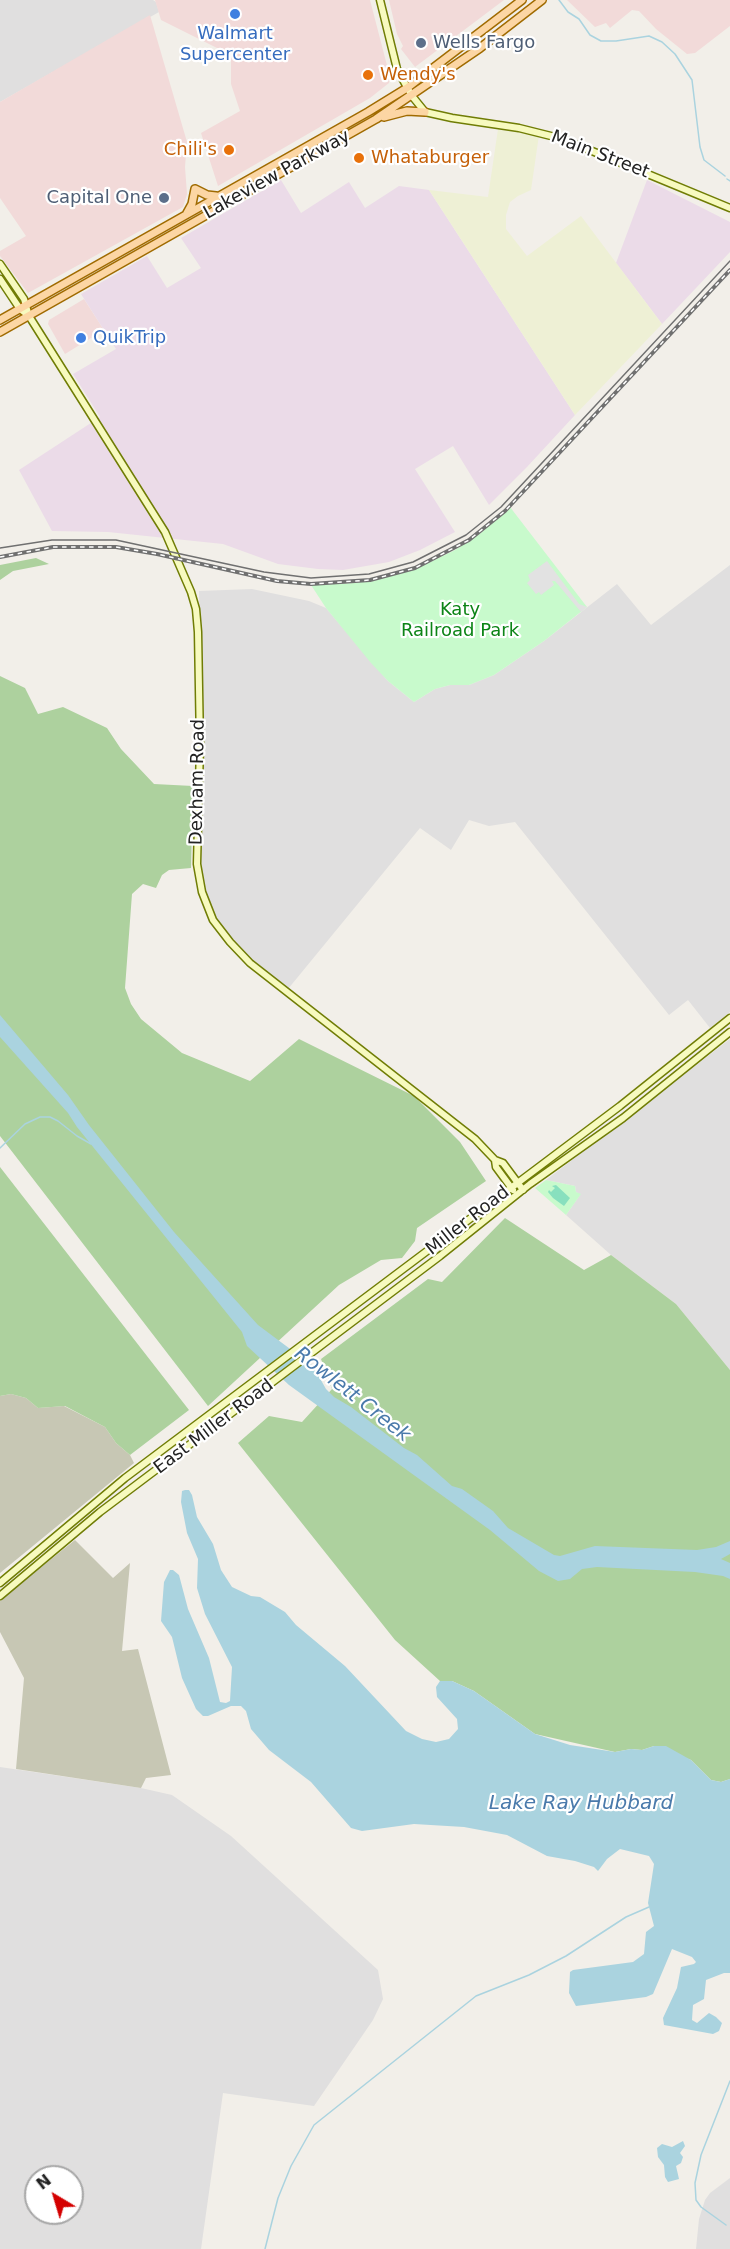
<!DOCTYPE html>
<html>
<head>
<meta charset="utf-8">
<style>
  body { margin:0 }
  #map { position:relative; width:730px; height:2249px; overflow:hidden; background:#f2efe9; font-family:"DejaVu Sans",sans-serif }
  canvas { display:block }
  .north { position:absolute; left:24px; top:2165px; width:60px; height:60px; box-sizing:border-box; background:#fff; border:2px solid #a7a7a7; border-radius:50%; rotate:322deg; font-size:16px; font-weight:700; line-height:24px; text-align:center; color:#222 }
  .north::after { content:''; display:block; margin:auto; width:21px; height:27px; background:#d40000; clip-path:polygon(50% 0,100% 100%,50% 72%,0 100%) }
</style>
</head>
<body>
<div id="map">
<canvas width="730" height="2249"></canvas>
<div class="north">N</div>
</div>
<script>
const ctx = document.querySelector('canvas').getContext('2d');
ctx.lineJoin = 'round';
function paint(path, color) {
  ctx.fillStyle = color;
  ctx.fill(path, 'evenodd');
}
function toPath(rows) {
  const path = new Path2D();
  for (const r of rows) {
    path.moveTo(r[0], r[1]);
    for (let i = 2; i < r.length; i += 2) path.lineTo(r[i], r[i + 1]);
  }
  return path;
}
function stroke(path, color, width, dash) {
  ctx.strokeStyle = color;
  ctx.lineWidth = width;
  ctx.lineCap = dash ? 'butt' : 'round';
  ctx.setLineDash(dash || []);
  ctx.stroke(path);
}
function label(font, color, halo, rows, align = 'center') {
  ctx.font = font + ' "DejaVu Sans",sans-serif';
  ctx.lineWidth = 4.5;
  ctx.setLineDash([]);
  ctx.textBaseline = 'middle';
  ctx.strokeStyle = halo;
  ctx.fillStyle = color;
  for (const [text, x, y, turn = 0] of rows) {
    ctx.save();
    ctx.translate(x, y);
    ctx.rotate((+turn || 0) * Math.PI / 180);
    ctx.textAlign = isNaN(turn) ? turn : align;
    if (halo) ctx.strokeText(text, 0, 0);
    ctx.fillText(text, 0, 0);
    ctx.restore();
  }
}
paint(toPath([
  [0,0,153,0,156,2,159,12,0,102],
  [730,565,730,1012,710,1028,688,1000,669,1015,515,822,489,826,469,820,451,850,420,828,288,989,248,959,216,922,207,903,200,878,201,680,199,591,252,589,309,601,326,608,388,681,414,702,435,689,450,685,469,685,494,675,544,641,617,584,651,625],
  [730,1039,730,1370,676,1304,611,1255,566,1215,580,1195,576,1192,575,1186,546,1180],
  [0,1767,141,1788,172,1795,231,1836,378,1970,383,1999,373,2020,314,2106,223,2093,201,2249,0,2249],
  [36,2177,72,2177,72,2213,36,2213],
  [730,2178,730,2249,696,2249,699,2219,705,2200,710,2193]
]), '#e0dfdf');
paint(toPath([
  [155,0,370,0,390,77,389,83,370,98,218,186,201,133,240,111,231,84,231,55,161,20],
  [389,0,504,0,415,67,401,49,403,46,397,34],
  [567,0,730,0,730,26,695,53,687,54,656,29,639,11,632,10,610,28,606,23,595,27],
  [150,15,187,142,185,167,187,194,183,207,28,293,0,256,0,251,26,236,0,198,0,102],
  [84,299,104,330,65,354,48,324,49,320]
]), '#f2dad9');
paint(toPath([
  [281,180,301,213,349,182,365,208,399,186,429,190,575,415,527,467,489,505,453,446,415,469,455,532,420,550,389,562,343,570,318,569,278,564,223,544,108,532,52,531,19,470,100,417,73,374,116,349,81,294,147,256,167,288,201,268,181,238],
  [647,180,730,222,730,252,662,324,616,263]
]), '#ebdbe8');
paint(toPath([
  [11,1394,26,1398,38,1408,64,1406,105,1427,116,1443,130,1455,134,1463,0,1573,0,1396],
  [75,1540,113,1578,130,1563,122,1651,138,1649,171,1775,146,1778,141,1788,16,1769,24,1678,0,1632,0,1600]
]), '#c7c7b4');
paint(toPath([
  [498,129,539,135,531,190,518,196,510,202,506,215,506,229,527,256,581,216,662,324,575,415,429,190,488,197]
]), '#eef0d5');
paint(toPath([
  [36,558,49,564,13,571,0,580,0,565],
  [0,676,25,688,38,714,63,707,107,728,121,749,154,784,193,786,191,868,169,870,162,875,156,888,143,884,132,894,125,988,131,1004,141,1019,182,1053,250,1081,299,1039,414,1096,460,1142,486,1181,417,1228,415,1241,402,1258,381,1260,339,1285,208,1406,0,1136],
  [0,1167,189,1410,130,1455,116,1443,105,1427,65,1406,38,1408,26,1398,11,1394,0,1396],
  [505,1218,584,1270,611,1255,676,1304,730,1370,730,1779,721,1782,711,1780,691,1760,654,1746,642,1750,631,1749,615,1752,535,1734,474,1691,452,1681,440,1681,395,1640,238,1443,269,1416,302,1422,332,1389,321,1359,428,1279,442,1282]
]), '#add19e');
paint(toPath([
  [510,507,587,607,544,641,494,675,469,685,450,685,435,689,414,702,388,681,371,663,326,608,311,585,355,583,396,575,428,563,455,550,482,532],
  [546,1180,575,1186,576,1192,581,1194,566,1215,535,1188]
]), '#c8facc');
paint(toPath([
  [556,1185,570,1198,564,1206,553,1198,548,1192,549,1190,551,1192,555,1188,552,1186]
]), '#88e0be');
paint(toPath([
  [547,561,579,604,587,607,581,612,555,581,552,581,554,585,541,595,539,592,536,594,527,583,530,580,528,575]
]), '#e2e2e2');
paint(toPath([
  [0,1015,68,1095,89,1125,174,1232,258,1325,313,1366,326,1389,334,1397,351,1407,404,1448,417,1455,452,1486,462,1489,493,1511,508,1528,554,1555,560,1556,595,1546,697,1550,716,1547,730,1541,730,1554,721,1559,730,1563,730,1579,723,1576,695,1572,597,1567,582,1569,570,1579,558,1581,539,1571,490,1530,289,1385,247,1346,242,1332,77,1127,68,1113,0,1037],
  [185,1490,189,1490,192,1495,197,1517,213,1544,221,1570,232,1587,251,1596,260,1597,285,1612,296,1625,345,1666,406,1731,422,1739,436,1742,449,1739,458,1729,457,1719,437,1697,436,1687,440,1681,452,1681,474,1691,535,1734,570,1745,615,1752,631,1749,642,1750,654,1746,666,1746,691,1760,711,1780,721,1782,730,1779,730,1973,724,1973,706,1980,704,1999,693,2005,692,2020,697,2023,709,2013,716,2017,722,2023,719,2031,713,2034,664,2025,663,2018,677,1988,681,1967,694,1964,696,1962,692,1957,672,1949,653,1994,646,1997,576,2006,569,1993,570,1972,573,1970,633,1962,644,1954,646,1932,654,1926,648,1903,654,1864,649,1856,620,1849,607,1859,598,1871,594,1867,575,1861,547,1856,507,1835,464,1827,414,1824,362,1831,351,1828,311,1782,269,1750,251,1729,246,1711,241,1706,231,1706,208,1716,203,1716,196,1709,182,1678,172,1637,161,1621,164,1582,170,1570,173,1570,179,1575,188,1609,209,1658,220,1702,226,1703,230,1701,232,1667,205,1614,197,1588,198,1559,187,1533,181,1502,182,1491],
  [683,2141,685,2146,680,2153,683,2157,681,2163,676,2166,679,2179,668,2182,665,2177,664,2165,658,2157,657,2148,662,2144,672,2147]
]), '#aad3df');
stroke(toPath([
  [559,0,568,12,579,19,590,35,601,41,616,41,649,36,662,42,675,54,692,80,700,147,704,160,725,176],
  [727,179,730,181],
  [0,1148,25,1124,40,1117,50,1117,58,1121,77,1136,91,1144],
  [726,2225,701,2207,696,2200,695,2183,701,2155,730,2081],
  [265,2249,278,2198,291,2166,314,2125,476,1996,529,1975,566,1956,626,1917,649,1907]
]), '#aad3df', 1.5);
const secondary = toPath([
  [380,0,397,69,412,96,425,112,452,118,519,128,563,139,730,208],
  [0,264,24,299,29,316],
  [0,279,20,309,29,316,165,532,191,592,196,609,198,632,200,745,197,864,202,892,213,920,230,942,250,963,475,1139,495,1160,503,1163,523,1190],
  [495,1160,496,1167,513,1190],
  [192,1438,202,1428,203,1420],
  [0,1583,125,1478,620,1106,730,1018],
  [0,1596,100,1512,440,1256,530,1184,623,1118,730,1032]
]);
const primary = toPath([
  [384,117,407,111,425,112],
  [187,213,192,204,195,189,207,195,216,196],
  [0,320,368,112,407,88,522,0],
  [0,332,376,119,480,48,542,0]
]);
stroke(secondary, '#707d05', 9);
stroke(primary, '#a06b00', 10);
stroke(secondary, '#f7fabf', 6);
stroke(primary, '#fcd6a4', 7);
stroke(toPath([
  [0,548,52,540,116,540,264,572,311,578,369,574,413,562,466,535,501,507,730,261]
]), '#707070', 1.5);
const rail = toPath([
  [0,557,53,547,116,547,157,554,277,581,311,584,370,580,415,568,469,540,505,511,730,270]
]);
stroke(rail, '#707070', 4);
stroke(rail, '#fff', 1.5, [4.5]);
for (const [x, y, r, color] of [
  [235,14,6,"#3f7fe0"],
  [421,43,6,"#5c6f8a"],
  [368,75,6,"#e8710a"],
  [229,150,6,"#e8710a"],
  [359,158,6,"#e8710a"],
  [164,198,6,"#5c6f8a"],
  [81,338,6,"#3f7fe0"]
]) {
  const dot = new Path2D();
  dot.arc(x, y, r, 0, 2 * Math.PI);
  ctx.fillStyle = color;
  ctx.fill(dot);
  stroke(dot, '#fff', 2);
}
label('18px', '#366cbe', '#fff', [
  ["Walmart",235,34],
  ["Supercenter",235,55],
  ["QuikTrip",93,338,"left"]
]);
label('18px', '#4e5e75', '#fff', [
  ["Wells Fargo",433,43],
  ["Capital One",152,198,"right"]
], 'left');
label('18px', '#c56008', '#fff', [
  ["Wendy's",380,75],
  ["Chili's",217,150,"right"],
  ["Whataburger",371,158]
], 'left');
label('18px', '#222', '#fff', [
  ["Main Street",600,155,21],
  ["Lakeview Parkway",277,175,-29],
  ["Dexham Road",198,782,-89],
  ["Miller Road",468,1221,-38],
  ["East Miller Road",214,1427,-37]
]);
label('18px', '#0c8416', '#fff', [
  ["Katy",460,610],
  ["Railroad Park",460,631]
]);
label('italic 20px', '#4a7aab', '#fff', [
  ["Rowlett Creek",352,1395,38],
  ["Lake Ray Hubbard",581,1804]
]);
</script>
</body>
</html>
